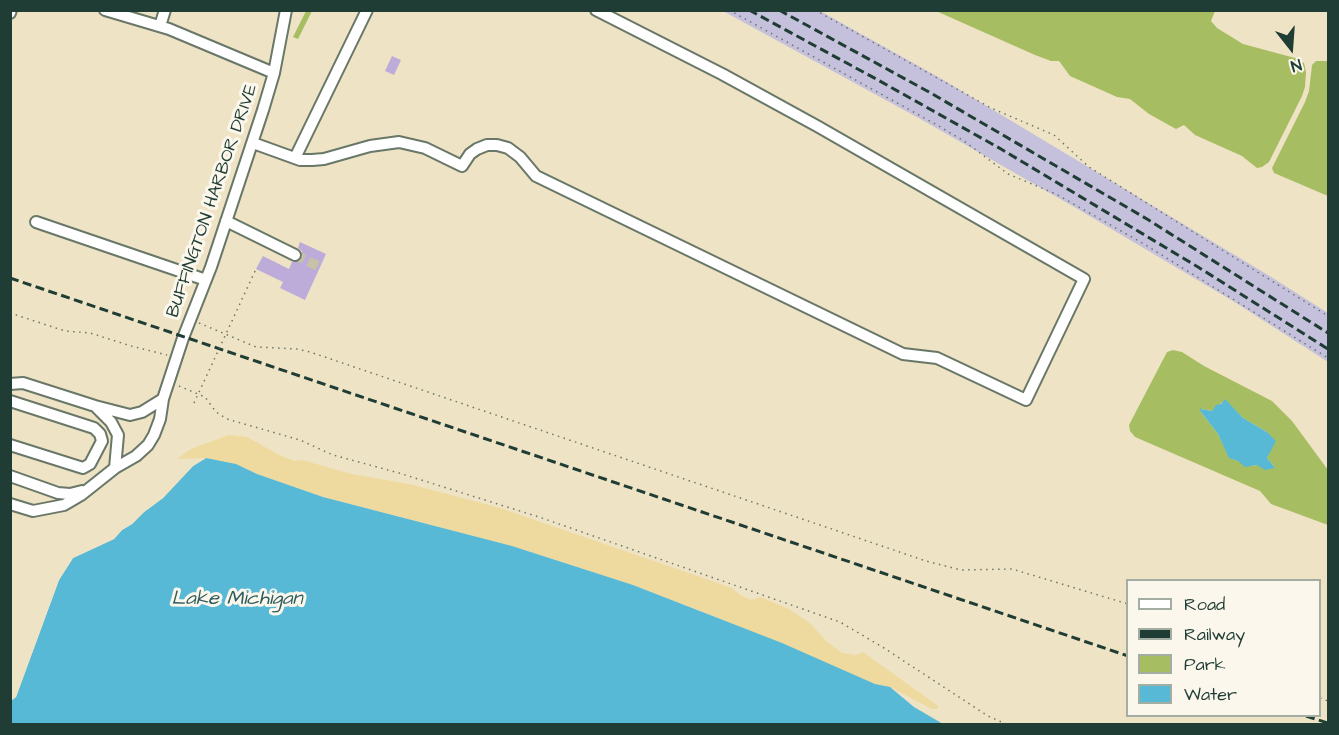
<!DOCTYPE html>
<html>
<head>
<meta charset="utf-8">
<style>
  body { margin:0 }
  #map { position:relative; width:1339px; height:735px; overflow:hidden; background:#efe3c5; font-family:"Architects Daughter",sans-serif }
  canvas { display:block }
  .frame { position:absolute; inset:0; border:12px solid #1f3d34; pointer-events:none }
  .legend { position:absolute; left:1126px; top:579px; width:195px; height:138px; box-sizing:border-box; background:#fbf7ec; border:2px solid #a3ada2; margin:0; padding:8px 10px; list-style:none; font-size:18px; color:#1f3d34 }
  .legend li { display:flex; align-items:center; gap:12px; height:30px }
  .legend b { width:30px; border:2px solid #a3ada2 }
  .north { position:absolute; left:1261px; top:18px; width:60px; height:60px; -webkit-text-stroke:4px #fbf7ec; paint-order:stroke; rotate:163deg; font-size:16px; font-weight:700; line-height:24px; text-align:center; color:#1f3d34 }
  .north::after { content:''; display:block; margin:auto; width:21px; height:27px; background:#1f3d34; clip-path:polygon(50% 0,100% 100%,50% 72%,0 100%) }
</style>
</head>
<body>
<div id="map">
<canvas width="1339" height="735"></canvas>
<div class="frame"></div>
<ul class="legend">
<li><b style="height:8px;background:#fff"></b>Road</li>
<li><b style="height:8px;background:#1f3d34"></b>Railway</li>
<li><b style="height:16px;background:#a7bd62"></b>Park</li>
<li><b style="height:16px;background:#57b9d6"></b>Water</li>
</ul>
<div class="north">N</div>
</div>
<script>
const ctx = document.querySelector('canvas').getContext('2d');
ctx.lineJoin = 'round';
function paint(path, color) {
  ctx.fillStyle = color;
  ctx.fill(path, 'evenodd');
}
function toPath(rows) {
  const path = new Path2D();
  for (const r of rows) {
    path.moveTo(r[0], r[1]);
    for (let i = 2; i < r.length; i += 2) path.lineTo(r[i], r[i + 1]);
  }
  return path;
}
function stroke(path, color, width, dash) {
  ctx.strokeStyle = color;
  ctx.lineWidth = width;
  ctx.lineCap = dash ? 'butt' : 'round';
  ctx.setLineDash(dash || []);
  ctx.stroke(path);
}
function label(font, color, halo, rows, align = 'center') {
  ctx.font = font + ' "Architects Daughter",sans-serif';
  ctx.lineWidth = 6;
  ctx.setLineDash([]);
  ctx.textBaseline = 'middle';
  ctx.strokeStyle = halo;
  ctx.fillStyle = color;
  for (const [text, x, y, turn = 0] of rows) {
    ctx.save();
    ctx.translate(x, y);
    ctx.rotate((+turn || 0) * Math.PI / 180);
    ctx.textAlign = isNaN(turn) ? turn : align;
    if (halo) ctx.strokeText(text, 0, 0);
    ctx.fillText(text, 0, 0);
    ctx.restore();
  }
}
paint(toPath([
  [723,11,820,11,940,78,1268,275,1328,313,1328,362,1233,301,1076,208,924,121]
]), '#c5c0db');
paint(toPath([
  [306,11,312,11,298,39,293,37],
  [936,11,1215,11,1211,21,1217,28,1243,44,1295,58,1304,63,1306,72,1305,87,1302,96,1269,162,1262,167,1257,168,1242,156,1195,135,1184,125,1176,129,1149,114,1130,99,1117,97,1070,76,1059,61,1051,61,1035,55],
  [1316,61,1328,61,1328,196,1274,173,1272,168,1305,102,1309,91,1312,65],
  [1173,350,1182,352,1204,366,1272,401,1292,421,1328,470,1328,525,1271,504,1260,491,1135,437,1130,431,1129,425,1167,352],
  [1225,400,1243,418,1267,432,1270,450,1267,458,1275,468,1257,465,1252,466,1230,458,1218,434,1201,412,1201,409,1212,411]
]), '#a7bd62');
paint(toPath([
  [229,435,247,437,281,456,295,461,302,460,351,474,409,484,500,508,732,588,740,595,752,600,760,597,789,609,811,624,826,641,842,653,856,655,863,652,938,706,937,709,932,709,890,687,875,684,696,609,633,585,512,546,323,497,257,474,235,464,206,458,177,459,191,449]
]), '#eeda9e');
paint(toPath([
  [1225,399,1243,418,1267,432,1276,441,1267,458,1275,468,1265,470,1257,465,1245,467,1238,461,1229,458,1218,434,1201,412,1199,407,1201,409,1212,411,1216,405,1221,404],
  [206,458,236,464,257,474,323,497,512,546,633,585,782,643,875,684,890,687,914,707,943,724,11,724,10,701,16,697,59,580,73,558,114,539,122,530,132,524,144,512,163,498,193,466]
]), '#57b9d6');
paint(toPath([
  [206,458,193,466,163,498,144,512,132,524,122,530,114,539,73,558,59,580,16,697,11,701,56,579,70,556,112,536,120,528,131,522,142,510,161,496,191,464,199,459]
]), '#efe3c5');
paint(toPath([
  [392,56,401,60,394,75,385,71],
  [300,242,326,254,305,300,280,288,283,282,256,269,263,256,289,269,292,262,299,261,302,258,302,251,298,248]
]), '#bdabd9');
stroke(toPath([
  [295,255,320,267]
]), '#c5c2a8', 10, [10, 5]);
const minor = toPath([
  [105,10,169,29,274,73],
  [10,13,11,10],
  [160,26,165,10],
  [253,143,300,160,312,160,324,159,370,146,399,142,425,148,462,166,470,154,477,149,487,145,497,145,508,148,520,157,536,176,903,354,937,358,1026,400,1084,279,817,126,722,74,596,10],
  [295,158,367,10],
  [226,221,295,255],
  [36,222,206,280],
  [10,384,23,383,95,406,130,415,142,412,163,399],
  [10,401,94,428,100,434,102,441,90,464,83,468,10,445],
  [97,408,111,422,118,435,115,468],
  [10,476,58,493,70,494,82,491],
  [10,504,33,511,64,505,81,495,115,468,136,456,148,445,154,435,160,419,163,399,183,338,211,267,263,110,274,73,286,10]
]);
stroke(minor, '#687767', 14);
stroke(toPath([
  [729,10,937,125,964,141,1008,174,1056,194,1144,244,1328,358],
  [815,10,991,108,1054,135,1089,167,1328,316],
  [10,313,65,331,90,333,131,346,167,355],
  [199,323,256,347,297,349,310,352,926,561,961,570,1012,569,1128,604],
  [179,386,205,397,216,412,227,419,300,440,333,455,399,473,539,517,840,622,884,648,988,716,1006,724],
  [1320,698,1328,701]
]), '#687767', 1.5, [1.5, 4.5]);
stroke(minor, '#fff', 10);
stroke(toPath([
  [749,10,878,80,1001,149,1198,267,1328,349],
  [779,10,929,92,1147,219,1328,333],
  [10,278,1128,656],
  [1306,716,1328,723]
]), '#1f3d34', 3, [9, 4.5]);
stroke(toPath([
  [194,403,256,269]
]), '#687767', 1.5, [1.5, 4.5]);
label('18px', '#1f3d34', '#fbf7ec', [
  ["BUFFINGTON HARBOR DRIVE",213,201,-71]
]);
label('italic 20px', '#2d5c5c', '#fbf7ec', [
  ["Lake Michigan",237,600]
]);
</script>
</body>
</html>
